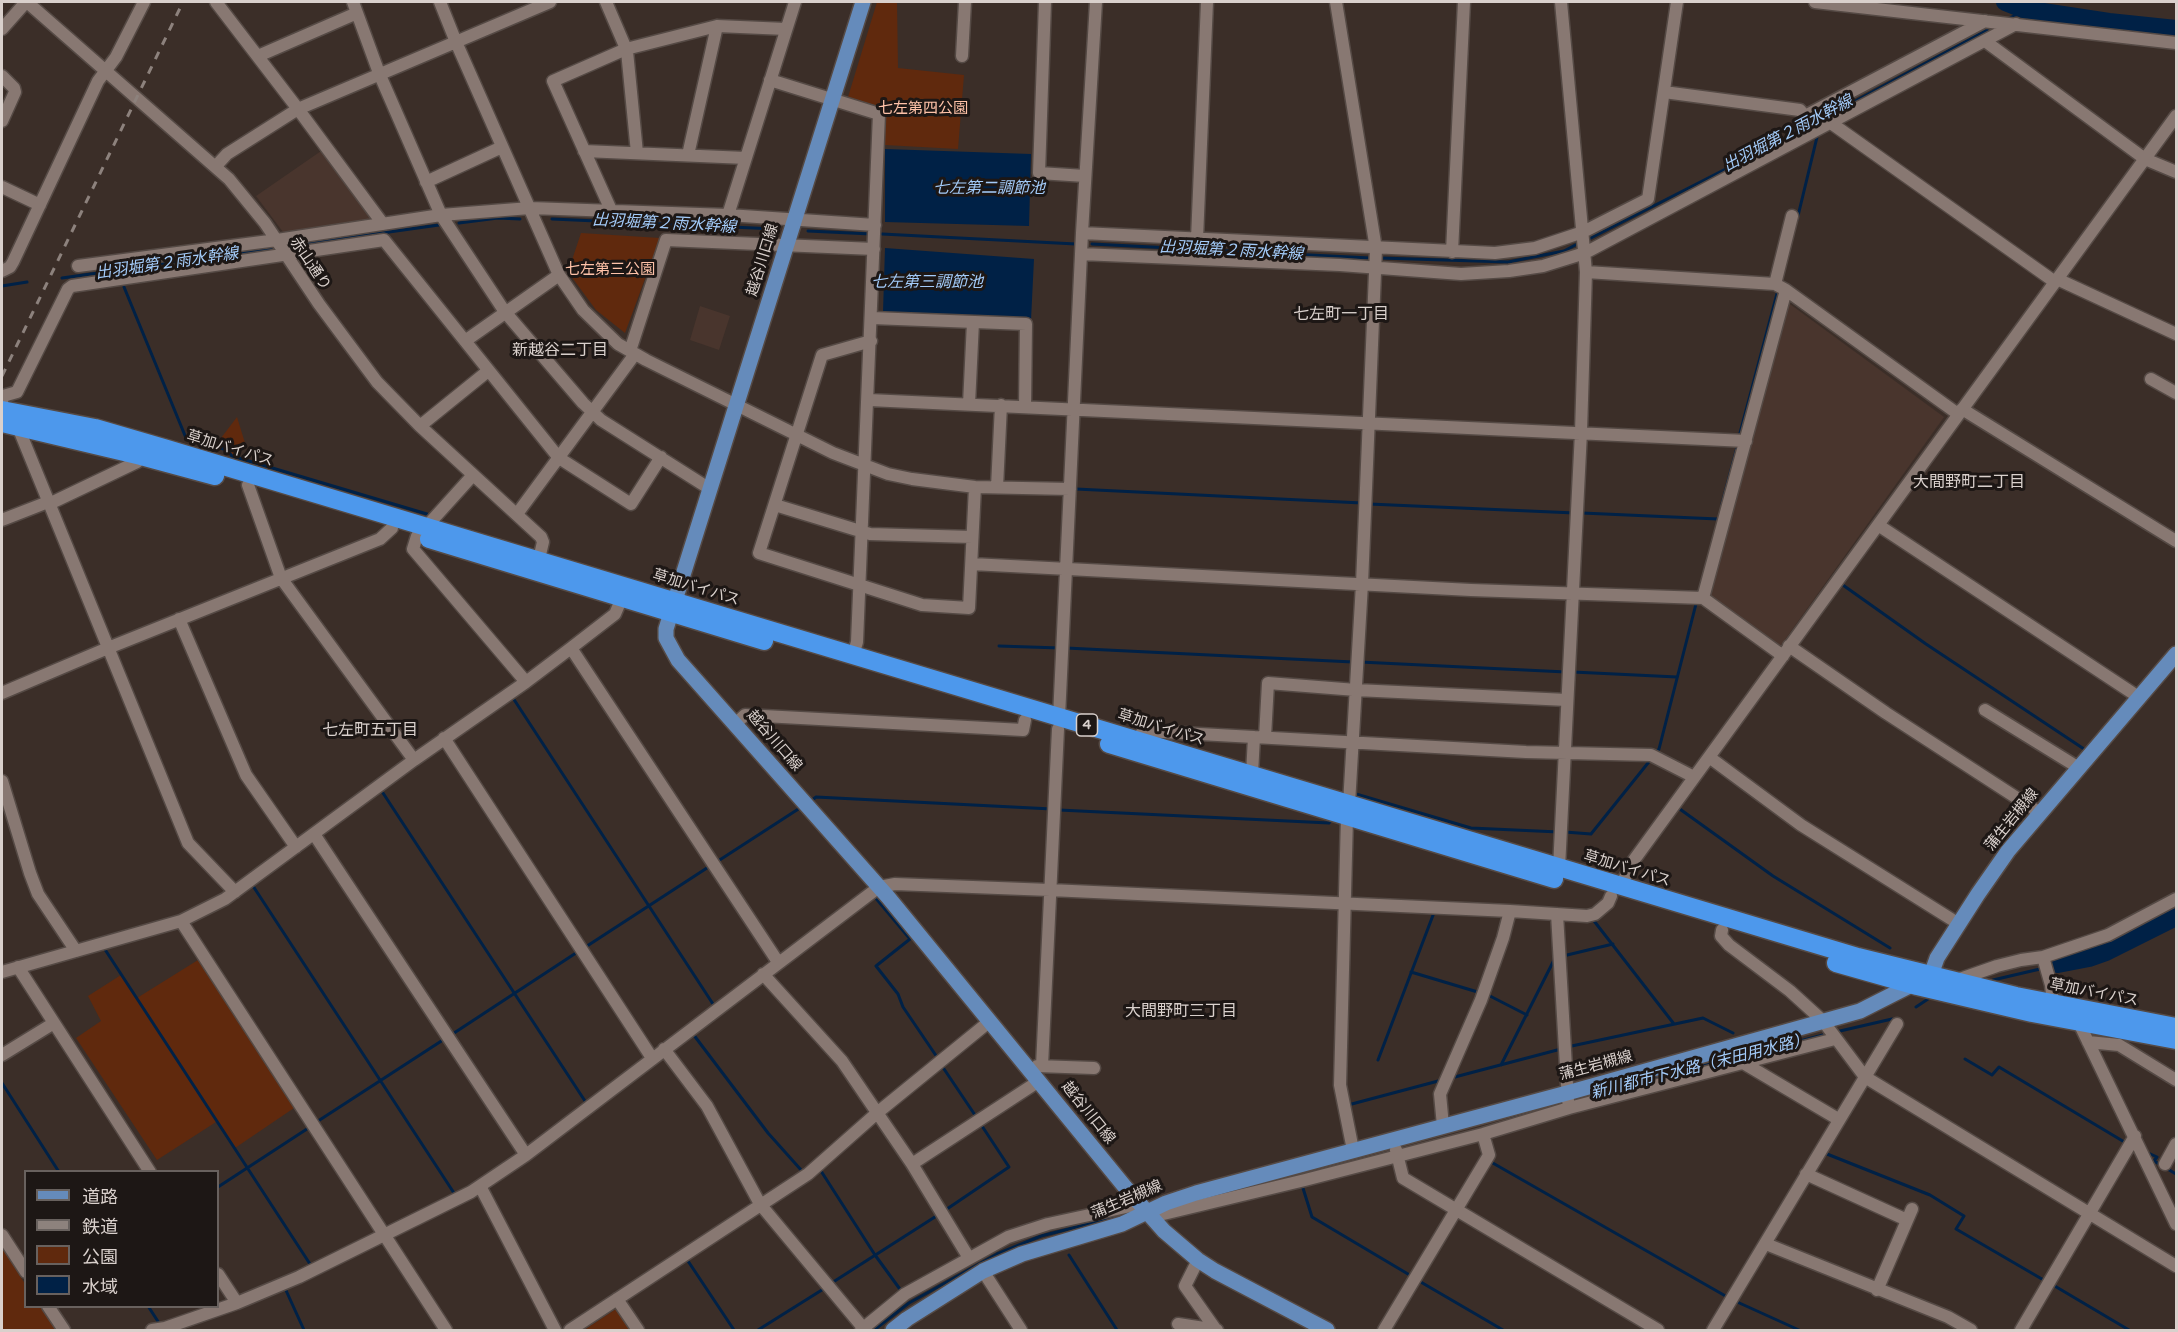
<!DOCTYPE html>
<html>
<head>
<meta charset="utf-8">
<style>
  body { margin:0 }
  #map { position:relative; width:2178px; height:1332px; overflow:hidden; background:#3b2e28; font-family:"Varela Round","Noto Sans JP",sans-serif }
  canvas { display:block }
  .frame { position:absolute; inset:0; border:3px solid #d9d0cc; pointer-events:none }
  .legend { position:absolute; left:24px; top:1170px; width:195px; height:138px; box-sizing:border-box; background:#1d1715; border:2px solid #68615e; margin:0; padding:8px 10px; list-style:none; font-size:18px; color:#d9d0cc }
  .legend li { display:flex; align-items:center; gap:12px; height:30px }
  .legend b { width:30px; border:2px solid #68615e }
</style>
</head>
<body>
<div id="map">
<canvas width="2178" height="1332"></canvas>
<div class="frame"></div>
<ul class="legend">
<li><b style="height:8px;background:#658bbb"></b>道路</li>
<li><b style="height:8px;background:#8d827d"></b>鉄道</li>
<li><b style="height:16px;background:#60290d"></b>公園</li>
<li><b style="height:16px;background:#002146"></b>水域</li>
</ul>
</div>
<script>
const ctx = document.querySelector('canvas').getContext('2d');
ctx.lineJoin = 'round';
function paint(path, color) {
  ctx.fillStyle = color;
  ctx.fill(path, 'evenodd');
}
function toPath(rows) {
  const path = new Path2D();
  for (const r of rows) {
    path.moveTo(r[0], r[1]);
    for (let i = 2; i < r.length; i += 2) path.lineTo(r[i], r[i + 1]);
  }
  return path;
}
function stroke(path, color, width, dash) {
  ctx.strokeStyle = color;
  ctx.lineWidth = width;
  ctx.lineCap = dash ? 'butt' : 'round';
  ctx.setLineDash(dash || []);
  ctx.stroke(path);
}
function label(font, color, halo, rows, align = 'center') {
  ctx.font = font + ' "Varela Round","Noto Sans JP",sans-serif';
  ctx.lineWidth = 6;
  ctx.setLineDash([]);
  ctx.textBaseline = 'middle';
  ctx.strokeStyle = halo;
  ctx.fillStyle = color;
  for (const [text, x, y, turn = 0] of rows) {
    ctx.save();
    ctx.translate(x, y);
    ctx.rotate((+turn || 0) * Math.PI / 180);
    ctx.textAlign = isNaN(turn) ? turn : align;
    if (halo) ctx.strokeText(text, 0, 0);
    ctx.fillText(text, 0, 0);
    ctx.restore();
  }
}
paint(toPath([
  [324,149,378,222,283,232,256,196],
  [1787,302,1944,417,1779,648,1706,597],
  [700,306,730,316,719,350,690,340]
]), '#49352d');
paint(toPath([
  [877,2,897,2,898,68,964,75,958,149,885,145,885,108,848,97],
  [581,233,660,238,625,333,596,310,568,272],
  [237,417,245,443,232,456,218,442],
  [198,960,294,1108,235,1148,216,1122,157,1160,76,1038,101,1021,88,996,121,975,137,998],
  [2,1247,25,1284,26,1306,41,1307,56,1330,2,1330],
  [619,1307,634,1330,584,1330]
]), '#60290d');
paint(toPath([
  [885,149,1031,154,1029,226,885,222],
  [885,248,1034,259,1031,320,883,312]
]), '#002146');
stroke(toPath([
  [2010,18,2025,10],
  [552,219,776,229],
  [1797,220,1818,133],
  [459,223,498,218,520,219],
  [808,231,871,234],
  [882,234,1076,244],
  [1589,239,1794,134,1987,30],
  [1092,244,1370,258],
  [296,245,439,225],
  [1380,258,1508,262,1564,251,1579,243],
  [62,278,271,249],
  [2,286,27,282],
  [124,287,186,438,227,450,232,456,427,514],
  [1739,437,1778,290],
  [1076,489,1362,503],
  [1369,504,1575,513],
  [1722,504,1738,444],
  [1582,513,1718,519],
  [1840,583,1926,644,2087,751],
  [999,646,1060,648],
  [1066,648,1353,662],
  [1360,662,1566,672],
  [1573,672,1677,677],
  [513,698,713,1004],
  [1656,753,1659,749,1697,600],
  [383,793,585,1101],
  [1353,797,1356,794,1471,828,1559,832],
  [811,801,816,797,1052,809],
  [1677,807,1773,876,1890,948],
  [1059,810,1329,823,1332,819],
  [1565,832,1591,834,1652,758],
  [715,863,803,806],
  [253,886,454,1193],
  [874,896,910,939,876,966,898,994,903,1007,939,1060],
  [1591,917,1674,1024],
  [104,948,310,1264],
  [584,948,710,866],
  [1563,956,1613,944],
  [2054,965,2058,964],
  [1411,972,1481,993],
  [1993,980,2040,969],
  [1488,995,1527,1015],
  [1916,1007,1928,999],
  [1840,1031,1892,1019],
  [693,1034,768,1133,802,1171],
  [451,1035,579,951],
  [1567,1047,1703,1018,1733,1033],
  [1965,1059,1992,1075,1999,1067,2126,1143],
  [1378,1060,1435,910],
  [1501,1065,1554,960,1557,958],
  [942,1066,977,1118],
  [1451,1078,1561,1049],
  [2,1083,59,1172],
  [1576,1099,1823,1035],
  [1348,1105,1442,1080],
  [1511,1116,1559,1103],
  [315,1123,446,1038],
  [2146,1152,2157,1157,2154,1161,2176,1174],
  [1827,1154,1930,1195,1964,1216,1956,1229,2047,1282],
  [1491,1162,1729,1298],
  [1310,1170,1340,1162],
  [821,1171,875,1255,902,1292],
  [1302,1185,1312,1217,1413,1277],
  [218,1187,310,1127],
  [944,1211,1009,1167,980,1123],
  [1069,1255,1117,1330],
  [688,1261,734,1330],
  [1419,1281,1503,1330],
  [830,1284,938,1215],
  [2053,1285,2129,1330],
  [284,1286,304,1330],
  [1735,1301,1799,1330],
  [148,1306,159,1323],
  [758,1330,825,1288],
  [874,1330,909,1303,997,1254,1041,1236,1112,1218]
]), '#002146', 3);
stroke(toPath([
  [2005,2,2025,10],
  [2030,10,2109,22,2176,29],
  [2058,964,2089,958,2106,952,2176,917]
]), '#002146', 18);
const minor = toPath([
  [27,2,229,179,265,223,319,304,377,382,420,426,541,537,543,542,539,559],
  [216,2,298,109,383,224],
  [353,2,379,73,441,215,505,312,583,403,601,420,710,489],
  [440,2,456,42,559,275,583,310,618,344,646,360,833,453,888,474,912,479,975,487,1070,489],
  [606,2,627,51,637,153],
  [1045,2,1039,173,1085,176],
  [1336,2,1376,249,1362,584,1349,804],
  [1815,2,2176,43],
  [2,29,26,2],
  [1985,41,2145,159,2176,172],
  [258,56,357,13],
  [962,56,965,2],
  [2,76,14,88,15,92,2,121],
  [770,80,879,114,857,642,853,655],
  [1664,92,1800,110,1805,116,1985,21],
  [1831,123,2055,282],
  [584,151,746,158],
  [688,155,717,26],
  [216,166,227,154,298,109,550,2],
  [426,182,502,147],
  [2,187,40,205],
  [611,210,553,81,626,49,717,26,786,29],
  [728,215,795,2],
  [1082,233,1495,253,1535,248,1583,232,1648,199,1677,2],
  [1197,239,1207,2],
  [1452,252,1464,2],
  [1081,254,1340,265,1461,274,1509,271,1543,266,1585,253,2016,24],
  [78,266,277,240,441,215,530,208,728,215,875,225],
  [2,271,10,267,13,262,98,81,116,57,144,2],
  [1586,272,1775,284,1786,290,1958,414],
  [2057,279,2176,334],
  [1775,284,1792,216],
  [872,318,1026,324,1025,407],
  [465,341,559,275],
  [871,341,822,355,759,553,922,605,969,608,975,487],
  [630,351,666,240,874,249],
  [2151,379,2176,393],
  [869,400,1746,441],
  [2,402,3,396,17,392,68,289,72,286,384,240,559,458,631,504,661,457],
  [969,404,973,322],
  [1962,409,2176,541],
  [420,426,488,371],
  [18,427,188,843,235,892],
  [248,485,281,578,414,760],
  [997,487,1001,405],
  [49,504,137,462,141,456],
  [775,505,870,534,972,537],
  [517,514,635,354],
  [2,520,48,502],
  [1878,525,2140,698],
  [427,526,473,475],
  [417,536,413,549,526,682],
  [972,564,1471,590,1703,598,1783,656],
  [1703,598,1786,290],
  [179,619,246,775,296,847],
  [1789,646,1886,713,2040,813],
  [571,648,778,962],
  [2,693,108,648,380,539,392,528],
  [1985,710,2079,768],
  [1059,717,1082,233,1096,2],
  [735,724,745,715,1023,730,1025,720],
  [1265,737,1268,683,1356,690,1567,700],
  [444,738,652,1058],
  [1138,740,1141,734,1145,731,1526,752,1651,755,1694,777],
  [1709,757,1801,825,1959,924],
  [1252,774,1254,737],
  [2,781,30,873,38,894,76,951],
  [1347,817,1340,1085,1353,1150],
  [314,834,526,1155],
  [1559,868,1581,432,1586,272,1561,2],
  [1620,887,1634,860,2176,116],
  [1557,914,1568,1101],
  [181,921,446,1330],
  [1722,930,1721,936,1729,945,1790,991,1823,1021,1865,1077,2176,1266],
  [2043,957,2051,985,2053,1003],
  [18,967,150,1172],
  [2,972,181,921,225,899,414,760,526,682,571,648,615,614,624,593],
  [763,974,842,1061,912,1164,969,1258],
  [1957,980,1997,966,2021,960,2043,957,2108,935,2176,899],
  [2079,1023,2176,1224],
  [2088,1042,2119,1045,2176,1080],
  [664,1049,707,1106,760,1204,865,1330],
  [2,1055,54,1023],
  [1745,1064,1838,1119],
  [1037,1066,1094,1068],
  [1042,1066,1058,729],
  [1443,1126,1440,1094,1481,1000,1503,938,1510,911],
  [1396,1150,1403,1178,1658,1330],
  [912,1164,1039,1081],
  [2165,1164,2176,1144],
  [1806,1174,1907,1220],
  [480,1186,555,1330],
  [1151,1217,1305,1180,1483,1134,1569,1108,1835,1039],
  [2,1235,26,1272],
  [1766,1244,1948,1317,1971,1330],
  [1198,1260,1185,1286,1216,1330],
  [983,1271,1021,1330],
  [218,1274,237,1303],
  [1877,1290,1912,1209],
  [617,1299,638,1330],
  [48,1306,64,1330],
  [1178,1324,1217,1330],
  [152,1330,165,1328,237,1303,299,1277,471,1192,526,1155,879,887,895,884,1050,890,1510,911,1587,916,1595,914,1608,903,1611,896],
  [570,1330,808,1174,877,1113,990,1021],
  [861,1330,905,1294,1008,1237,1048,1224,1140,1204],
  [1384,1330,1489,1155,1483,1134],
  [1713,1330,1897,1024],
  [2021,1330,2135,1136]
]);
const major = toPath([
  [863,2,671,613,666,629,666,638,678,660,888,897,1125,1187,1164,1231,1198,1260,1215,1271,1327,1330],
  [893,1330,907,1319,983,1271,1022,1254,1122,1224,1166,1203,1196,1193,1567,1093,1860,1011,1931,975,1937,958,1978,894,2008,851,2176,654]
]);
const highway = toPath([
  [2,410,95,428,167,449,1858,957,2016,996,2176,1027],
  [2,423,141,456,215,476],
  [429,539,764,641],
  [1109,744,1554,879],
  [1836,963,1917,986,2032,1013,2176,1040]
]);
stroke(minor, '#554a45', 15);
stroke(major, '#554a45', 18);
stroke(highway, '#554a45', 21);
stroke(minor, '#887872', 12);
stroke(major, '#658bbb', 15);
stroke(highway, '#4d98ec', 18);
stroke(toPath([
  [2,376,183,2]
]), '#8d827d', 3, [8, 8]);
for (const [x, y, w] of [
  [1087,725,21]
]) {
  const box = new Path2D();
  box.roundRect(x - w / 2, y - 11, w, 22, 4.5);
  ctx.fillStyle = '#1d1715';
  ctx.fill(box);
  stroke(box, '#d9d0cc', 1.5);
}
label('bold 14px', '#d9d0cc', null, [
  ["4",1087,725]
]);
label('15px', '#fec2a8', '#1d1715', [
  ["七左第四公園",923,109],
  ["七左第三公園",610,270]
]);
label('15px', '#d9d0cc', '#1d1715', [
  ["越谷川口線",763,260,-73],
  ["赤山通り",310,264,56],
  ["草加バイパス",230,449,17],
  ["草加バイパス",696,588,17],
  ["草加バイパス",1161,728,17],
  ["越谷川口線",774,741,49],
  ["蒲生岩槻線",2012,820,-51],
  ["草加バイパス",1627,869,17],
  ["草加バイパス",2094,993,11],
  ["蒲生岩槻線",1596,1066,-15],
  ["越谷川口線",1088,1113,51],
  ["蒲生岩槻線",1127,1200,-23]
]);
label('italic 16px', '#a3cbf9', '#1d1715', [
  ["出羽堀第２雨水幹線",1788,134,-28],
  ["七左第二調節池",989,189],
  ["出羽堀第２雨水幹線",664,224,3],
  ["出羽堀第２雨水幹線",1231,251,3],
  ["出羽堀第２雨水幹線",167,264,-8],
  ["七左第三調節池",927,283],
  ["新川都市下水路（末田用水路）",1700,1067,-14]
]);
label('16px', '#d9d0cc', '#1d1715', [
  ["七左町一丁目",1341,315],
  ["新越谷二丁目",560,351],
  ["大間野町二丁目",1969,483],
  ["七左町五丁目",370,731],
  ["大間野町三丁目",1181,1012]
]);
</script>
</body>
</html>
